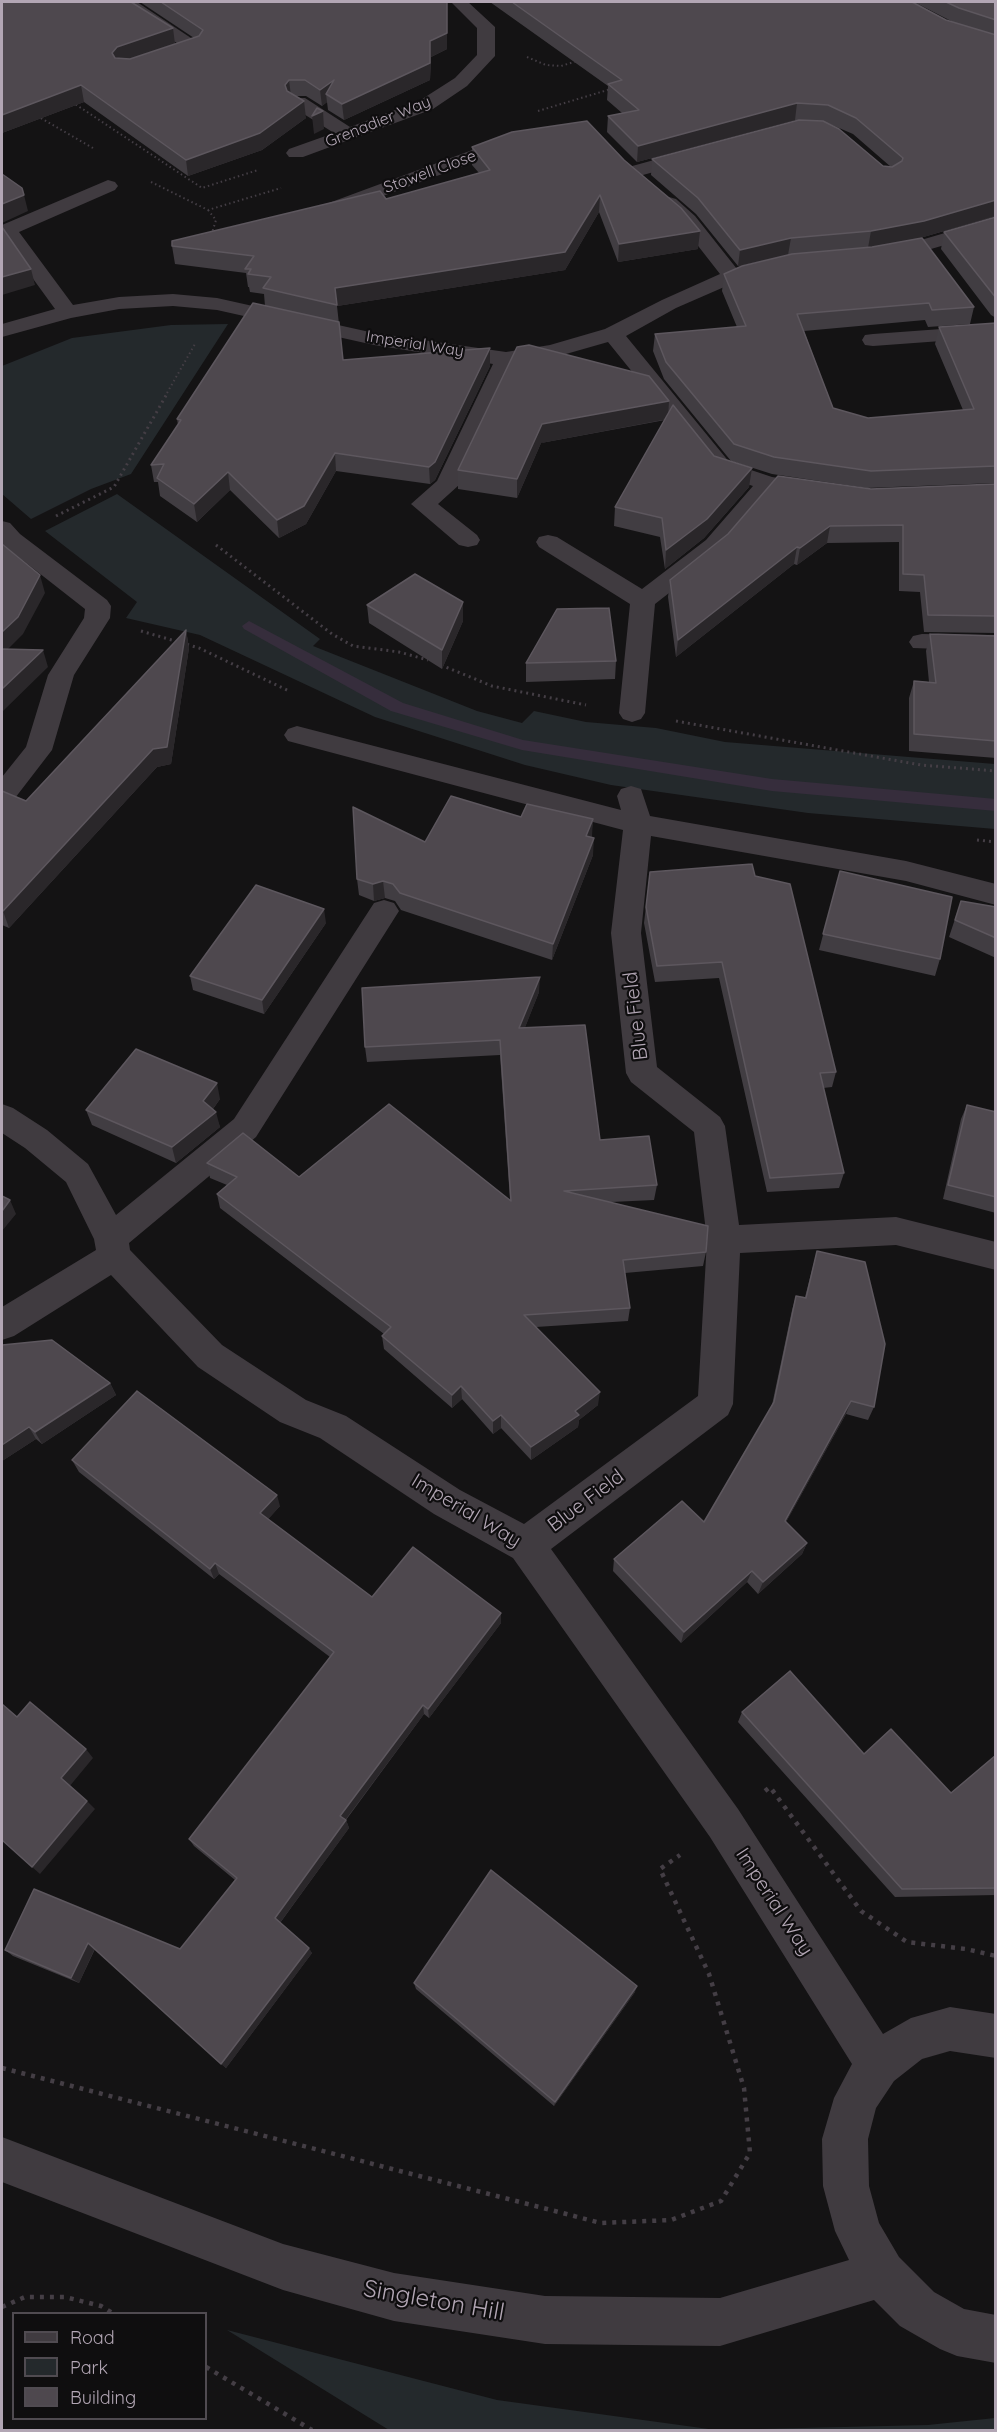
<!DOCTYPE html>
<html>
<head>
<meta charset="utf-8">
<style>
  body { margin:0 }
  #map { position:relative; width:997px; height:2432px; overflow:hidden; background:#141314; font-family:Quicksand,sans-serif }
  canvas { display:block }
  .frame { position:absolute; inset:0; border:3px solid #b2a6b4; pointer-events:none }
  .legend { position:absolute; left:12px; top:2312px; width:195px; height:108px; box-sizing:border-box; background:#0f0e0f; border:2px solid #504b51; margin:0; padding:8px 10px; list-style:none; font-size:18px; color:#b2a6b4 }
  .legend li { display:flex; align-items:center; gap:12px; height:30px }
  .legend b { width:30px; border:2px solid #504b51 }
</style>
</head>
<body>
<div id="map">
<canvas width="997" height="2432"></canvas>
<div class="frame"></div>
<ul class="legend">
<li><b style="height:8px;background:#403b40"></b>Road</li>
<li><b style="height:16px;background:#24292c"></b>Park</li>
<li><b style="height:16px;background:#4e484e"></b>Building</li>
</ul>
</div>
<script>
const ctx = document.querySelector('canvas').getContext('2d');
ctx.lineJoin = 'round';
function paint(path, color) {
  ctx.fillStyle = color;
  ctx.fill(path, 'evenodd');
}
function toPath(rows) {
  const path = new Path2D();
  for (const r of rows) {
    path.moveTo(r[0], r[1]);
    for (let i = 2; i < r.length; i += 2) path.lineTo(r[i], r[i + 1]);
  }
  return path;
}
function stroke(path, color, width, dash) {
  ctx.strokeStyle = color;
  ctx.lineWidth = width;
  ctx.lineCap = dash ? 'butt' : 'round';
  ctx.setLineDash(dash || []);
  ctx.stroke(path);
}
function label(font, color, halo, rows, align = 'center') {
  ctx.font = font + ' Quicksand,sans-serif';
  ctx.lineWidth = 4.5;
  ctx.setLineDash([]);
  ctx.textBaseline = 'middle';
  ctx.strokeStyle = halo;
  ctx.fillStyle = color;
  for (const [text, x, y, turn = 0] of rows) {
    ctx.save();
    ctx.translate(x, y);
    ctx.rotate((+turn || 0) * Math.PI / 180);
    ctx.textAlign = isNaN(turn) ? turn : align;
    if (halo) ctx.strokeText(text, 0, 0);
    ctx.fillText(text, 0, 0);
    ctx.restore();
  }
}
paint(toPath([
  [228,324,131,474,91,489,31,519,2,494,2,366,72,338,171,325],
  [117,494,320,639,313,646,477,711,522,723,534,711,586,722,656,728,725,742,995,764,995,829,808,813,611,785,525,765,375,717,200,635,126,618,137,602,45,531],
  [227,2330,497,2400,716,2430,928,2425,995,2418,995,2430,389,2430]
]), '#24292c');
paint(toPath([
  [249,621,403,703,523,740,772,779,996,799,996,811,772,791,522,750,391,711,244,629,242,626,249,621]
]), '#362d3c');
stroke(toPath([
  [527,57,546,65,561,66,577,61],
  [72,102,202,188,258,170],
  [538,111,611,89],
  [37,116,93,148],
  [151,182,208,210,281,188],
  [208,210,216,220,211,236],
  [167,393,195,344]
]), '#443e45', 2, [1.5, 3]);
stroke(toPath([
  [56,516,114,487,168,392],
  [216,545,332,634,353,646,399,652,428,660],
  [141,631,199,648,289,691],
  [441,665,492,686,586,705],
  [676,721,921,765,996,771],
  [977,840,996,842]
]), '#443e45', 3, [2, 4]);
stroke(toPath([
  [765,1791,770,1787,861,1911,907,1942,966,1949,996,1956],
  [2,2068,601,2223,671,2220,721,2201,750,2153,744,2088,709,1974,660,1869,680,1855],
  [2,2307,25,2297,65,2297,101,2306,114,2314],
  [206,2367,312,2430]
]), '#443e45', 4.5, [4, 6]);
paint(toPath([
  [118,2,137,2,203,46,200,50,167,61,155,61,152,57,155,53,180,45,120,6,118,2],
  [451,2,468,2,495,27,495,56,467,86,433,109,303,157,289,157,286,153,289,149,334,133,291,106,289,102,291,98,305,98,350,127,419,101,455,78,477,55,477,28,451,2],
  [513,135,520,137,522,141,520,145,340,212,326,212,323,208,326,204,513,135],
  [694,149,701,151,704,155,701,159,632,178,622,172,625,168,694,149],
  [108,180,115,182,118,186,115,190,19,232,73,305,119,297,173,294,217,298,374,333,506,352,550,345,605,329,662,300,720,274,681,224,659,203,662,199,669,197,676,199,695,216,737,269,765,263,772,265,775,269,772,273,738,281,676,308,626,336,730,463,772,477,823,485,827,490,823,495,815,497,774,491,724,550,655,604,645,713,641,719,632,722,623,719,619,713,630,604,539,547,536,542,539,537,548,535,557,537,642,589,706,540,753,486,714,473,608,342,552,358,515,364,459,485,438,504,477,535,480,540,477,545,468,547,459,545,411,504,437,481,493,364,374,345,217,310,173,306,119,309,71,318,2,337,2,324,55,309,2,236,2,225,108,180],
  [996,218,996,230,931,249,884,259,877,257,874,253,877,249,921,240,996,218],
  [996,325,996,337,873,346,865,345,862,340,865,335,873,334,996,325],
  [2,521,10,523,20,534,107,600,111,606,110,618,74,675,52,750,12,802,2,805,2,777,26,747,48,675,84,618,85,609,2,544,2,521],
  [922,634,996,635,996,651,913,648,909,642,913,636,922,634],
  [297,726,621,810,617,796,621,789,631,786,641,789,650,816,906,861,996,884,996,905,906,881,651,836,641,933,657,1067,720,1117,725,1126,739,1225,896,1217,996,1242,996,1270,896,1245,740,1253,733,1404,728,1415,551,1549,738,1809,883,2034,911,2018,950,2007,996,2014,996,2058,950,2051,922,2059,894,2081,876,2108,868,2139,869,2186,879,2223,899,2257,934,2292,964,2309,996,2315,996,2363,957,2356,940,2349,900,2326,874,2300,720,2346,545,2344,394,2321,283,2290,2,2182,2,2137,283,2244,394,2273,545,2296,720,2298,849,2260,835,2231,823,2186,822,2139,834,2098,852,2064,710,1837,513,1558,434,1514,320,1438,280,1422,198,1367,111,1275,14,1336,2,1340,2,1307,96,1250,94,1239,66,1182,25,1148,2,1133,2,1104,13,1108,47,1130,88,1164,116,1215,234,1119,374,903,384,900,394,903,399,911,256,1137,129,1243,130,1250,222,1345,306,1400,346,1416,460,1490,524,1524,698,1396,707,1240,694,1132,631,1082,626,1073,611,933,623,830,288,741,284,735,288,729,297,726]
]), '#403b40');
paint(toPath([
  [2,2,173,28,175,44,194,38,140,2,447,2,447,49,431,57,430,80,344,120,328,110,327,102,322,106,306,96,295,96,306,118,262,150,188,176,84,102,2,133],
  [490,2,996,2,996,216,920,238,974,307,970,324,928,327,925,320,804,331,833,408,868,418,963,410,935,344,939,327,996,323,996,483,867,488,772,474,731,461,664,379,653,351,655,334,737,327,722,291,724,274,788,255,738,266,696,214,651,175,652,159,798,120,795,120,637,162,607,132,608,116,622,113,607,100,608,86],
  [916,3,953,22,946,20],
  [825,122,853,134,891,167,883,166],
  [512,132,698,249,618,262,599,212,565,270,337,306,343,360,490,348,490,366,435,480,430,484,336,471,306,524,279,538,230,490,197,522,160,496,158,482,154,482,151,465,178,425,177,419,265,306,264,294,250,292,249,287,248,287,246,273,175,264,172,246,386,199,479,173,472,165,472,147],
  [996,217,996,318,991,315,941,249,944,232],
  [669,401,668,414,714,456,752,468,749,487,704,538,665,569,660,537,614,526,615,507,665,420,541,443,517,498,458,489,458,470],
  [996,484,996,633,924,632,920,592,899,591,899,542,827,543,797,565,794,564,676,657,668,597,670,580,871,489],
  [463,602,463,621,442,669,369,623,367,605],
  [186,630,189,648,171,764,157,767,9,928,2,925,2,791,26,801],
  [930,634,996,636,996,758,909,751,909,698,914,681,929,682,926,651],
  [616,661,615,679,526,682,526,663],
  [521,817,593,819,591,838,593,855,552,960,401,910,395,901,385,898,374,901,359,895,357,879],
  [840,871,940,959,935,976,819,950],
  [650,872,755,876,836,1072,832,1087,823,1088,844,1173,839,1188,767,1192,719,978,655,982,644,923],
  [961,901,996,907,996,958,949,937],
  [326,923,264,1014,193,990,190,976],
  [539,992,525,1027,600,1140,657,1185,654,1200,611,1202,706,1252,703,1266,625,1273,630,1308,628,1321,536,1327,598,1405,579,1420,578,1427,531,1460,501,1428,493,1434,462,1399,452,1408,384,1349,382,1336,384,1334,220,1208,217,1194,227,1185,210,1178,207,1163,299,1177,510,1200,500,1055,367,1062,365,1047],
  [220,1099,213,1109,220,1127,176,1163,92,1125,86,1110],
  [967,1105,996,1112,996,1213,943,1199,961,1119],
  [817,1251,874,1407,868,1420,846,1414,786,1522,807,1543,802,1554,758,1594,747,1582,681,1643,613,1571,614,1559,704,1522,772,1405,792,1310,796,1296,805,1297],
  [2,1345,110,1383,116,1395,42,1444,36,1439,2,1461],
  [72,1460,280,1506,268,1519,372,1597,501,1623,429,1718,424,1714,346,1820,349,1828,280,1923,312,1953,226,2068,95,1949,79,1983,13,1956,5,1950,34,1889,180,1949,235,1880,194,1846,189,1839,330,1657,219,1574,214,1579,79,1472],
  [742,1712,864,1754,951,1793,996,1755,996,1895,895,1897,738,1722],
  [414,1983,635,1992,554,2106,416,1989]
]), '#413d42');
paint(toPath([
  [447,2,447,49,431,57,430,80,344,120,342,104,430,41],
  [173,28,175,44,119,63,112,53,117,47],
  [289,80,291,96,287,101,285,85],
  [334,80,326,94,327,102,322,106,320,90],
  [81,85,84,102,2,133,2,115],
  [304,101,306,118,262,150,188,176,186,160],
  [797,103,795,120,637,162,638,146],
  [323,111,324,129,314,134,312,116],
  [24,195,28,211,2,223,2,204],
  [600,195,599,212,565,270,337,306,335,288],
  [996,200,995,216,920,238,868,248,871,231],
  [700,231,698,249,618,262,619,244],
  [791,238,788,255,738,266,740,250],
  [31,269,35,285,2,295,2,277],
  [490,348,490,366,435,480,430,484,429,467],
  [669,401,668,419,541,443,517,498,517,479,542,424],
  [335,453,336,471,306,524,279,538,277,520],
  [752,468,749,487,704,538,665,569,666,550],
  [228,472,230,490,197,522,194,504],
  [830,526,827,543,797,565,800,548],
  [797,547,794,564,676,657,678,640],
  [40,575,45,593,23,634,2,655,2,632],
  [463,602,463,621,442,669,442,650],
  [186,630,189,648,171,764,157,767,9,928,3,911],
  [43,650,48,667,2,712,2,689],
  [593,819,592,836,585,853,586,836],
  [594,838,593,855,552,960,553,944],
  [383,881,385,898,374,901,373,884],
  [324,909,326,923,264,1014,262,1000],
  [540,977,539,992,519,1043,519,1028],
  [217,1083,220,1099,207,1117,203,1101],
  [216,1112,220,1127,176,1163,172,1147],
  [10,1200,16,1214,2,1231,2,1211],
  [110,1383,116,1395,42,1444,35,1432],
  [461,1386,462,1399,452,1408,452,1395],
  [600,1392,598,1405,579,1420,578,1427,531,1460,531,1447,575,1411],
  [851,1401,846,1414,780,1533,785,1521],
  [501,1415,501,1428,493,1434,493,1421],
  [29,1427,36,1439,2,1461,2,1445],
  [277,1495,280,1506,264,1524,260,1513],
  [807,1543,802,1554,758,1594,763,1582],
  [215,1563,219,1574,214,1579,210,1569],
  [752,1571,747,1582,681,1643,684,1632],
  [501,1613,501,1623,429,1718,428,1709],
  [423,1705,424,1714,343,1823,340,1816],
  [86,1749,93,1758,69,1787,61,1778],
  [87,1801,95,1809,40,1874,32,1867],
  [346,1820,349,1828,279,1924,275,1918],
  [88,1943,95,1948,79,1983,71,1978],
  [309,1948,312,1953,226,2068,221,2064],
  [637,1986,635,1992,554,2106,555,2102]
]), '#2a272a');
const building = toPath([
  [2,2,131,2,173,28,117,47,112,53,115,58,130,59,199,36,203,30,161,2,447,2,447,33,430,41,430,63,342,104,326,94,334,80,320,90,305,80,289,80,285,85,287,91,304,101,260,133,186,160,81,85,2,115,2,2],
  [512,2,912,2,946,20,996,35,996,200,924,221,871,231,791,238,740,250,698,198,652,159,799,120,823,121,839,129,883,166,892,167,902,161,903,158,856,118,828,105,797,103,638,146,608,116,639,110,608,84,622,80,512,2],
  [946,2,996,2,996,20,959,8,946,2],
  [317,108,323,111,312,116,317,108],
  [587,121,624,160,681,208,700,231,619,244,600,195,565,252,335,288,337,305,263,288,271,277,248,274,251,269,245,269,254,256,172,246,172,241,380,191,386,199,490,170,472,147,512,132,587,121],
  [2,174,22,188,24,195,2,204,2,174],
  [996,217,996,298,944,232,996,217],
  [2,227,31,269,2,277,2,227],
  [922,238,974,307,932,310,929,303,797,314,833,408,868,418,974,409,939,327,996,323,996,466,871,471,774,457,734,444,666,362,655,334,746,326,724,274,742,266,792,254,872,247,922,238],
  [253,303,339,322,343,360,490,348,435,462,429,467,335,453,304,506,277,520,228,472,194,504,157,478,164,464,151,465,181,420,177,419,253,303],
  [529,345,649,376,669,401,542,424,517,479,458,470,517,347,529,345],
  [673,405,714,456,752,468,707,519,666,550,662,518,615,507,673,405],
  [778,476,871,489,996,484,996,616,928,615,924,575,903,574,903,525,830,526,800,548,797,547,678,640,670,580,728,534,778,476],
  [2,544,40,575,18,617,2,632,2,544],
  [415,574,463,602,442,650,367,605,415,574],
  [609,608,616,661,526,663,557,609,609,608],
  [186,630,167,747,153,749,3,911,2,911,2,791,26,801,186,630],
  [930,634,996,636,996,741,914,734,914,681,936,683,930,634],
  [2,649,43,650,2,689,2,649],
  [451,796,521,817,527,804,593,819,586,836,594,838,553,944,400,893,393,884,383,881,373,884,357,879,353,807,425,842,451,796],
  [752,864,755,876,790,884,836,1072,820,1073,844,1173,770,1178,722,962,657,966,646,907,650,872,752,864],
  [840,871,952,897,940,959,823,934,840,871],
  [256,885,324,909,262,1000,190,976,256,885],
  [961,901,996,907,996,938,955,920,961,901],
  [540,977,519,1028,585,1025,600,1140,649,1136,657,1185,564,1191,708,1226,706,1252,623,1260,630,1308,524,1315,600,1392,575,1411,579,1415,531,1447,501,1415,493,1421,461,1386,452,1395,382,1336,391,1327,217,1194,237,1177,207,1163,243,1133,299,1177,389,1104,511,1201,500,1040,365,1047,362,988,540,977],
  [136,1049,217,1083,203,1101,216,1112,172,1147,86,1110,136,1049],
  [967,1105,996,1112,996,1197,948,1185,967,1105],
  [2,1196,10,1200,2,1211,2,1196],
  [817,1251,865,1262,885,1344,874,1407,851,1401,785,1521,807,1543,763,1582,752,1571,684,1632,614,1559,682,1501,704,1522,774,1402,796,1296,806,1298,817,1251],
  [52,1340,110,1383,35,1432,29,1427,2,1445,2,1345,52,1340],
  [137,1391,277,1495,260,1513,372,1597,413,1547,501,1613,428,1709,423,1705,340,1816,346,1820,275,1918,309,1948,221,2064,88,1943,71,1978,5,1950,34,1889,180,1949,237,1878,189,1839,334,1652,215,1563,210,1569,72,1460,137,1391],
  [790,1671,864,1754,891,1729,951,1793,996,1755,996,1888,902,1889,742,1712,790,1671],
  [30,1702,86,1749,61,1778,87,1801,32,1867,2,1840,2,1704,17,1717,30,1702],
  [491,1870,637,1986,555,2102,414,1983,491,1870]
]);
paint(building, '#4e484e');
stroke(building, '#5d575e', 1.5);
label('16px', '#b2a6b4', '#0f0e0f', [
  ["Grenadier Way",378,122,-22],
  ["Stowell Close",430,172,-20],
  ["Imperial Way",415,344,9]
]);
label('20px', '#b2a6b4', '#0f0e0f', [
  ["Blue Field",636,1016,-97],
  ["Blue Field",586,1501,-37],
  ["Imperial Way",466,1511,31],
  ["Imperial Way",774,1902,57]
]);
label('24px', '#b2a6b4', '#0f0e0f', [
  ["Singleton Hill",434,2301,10]
]);
</script>
</body>
</html>
